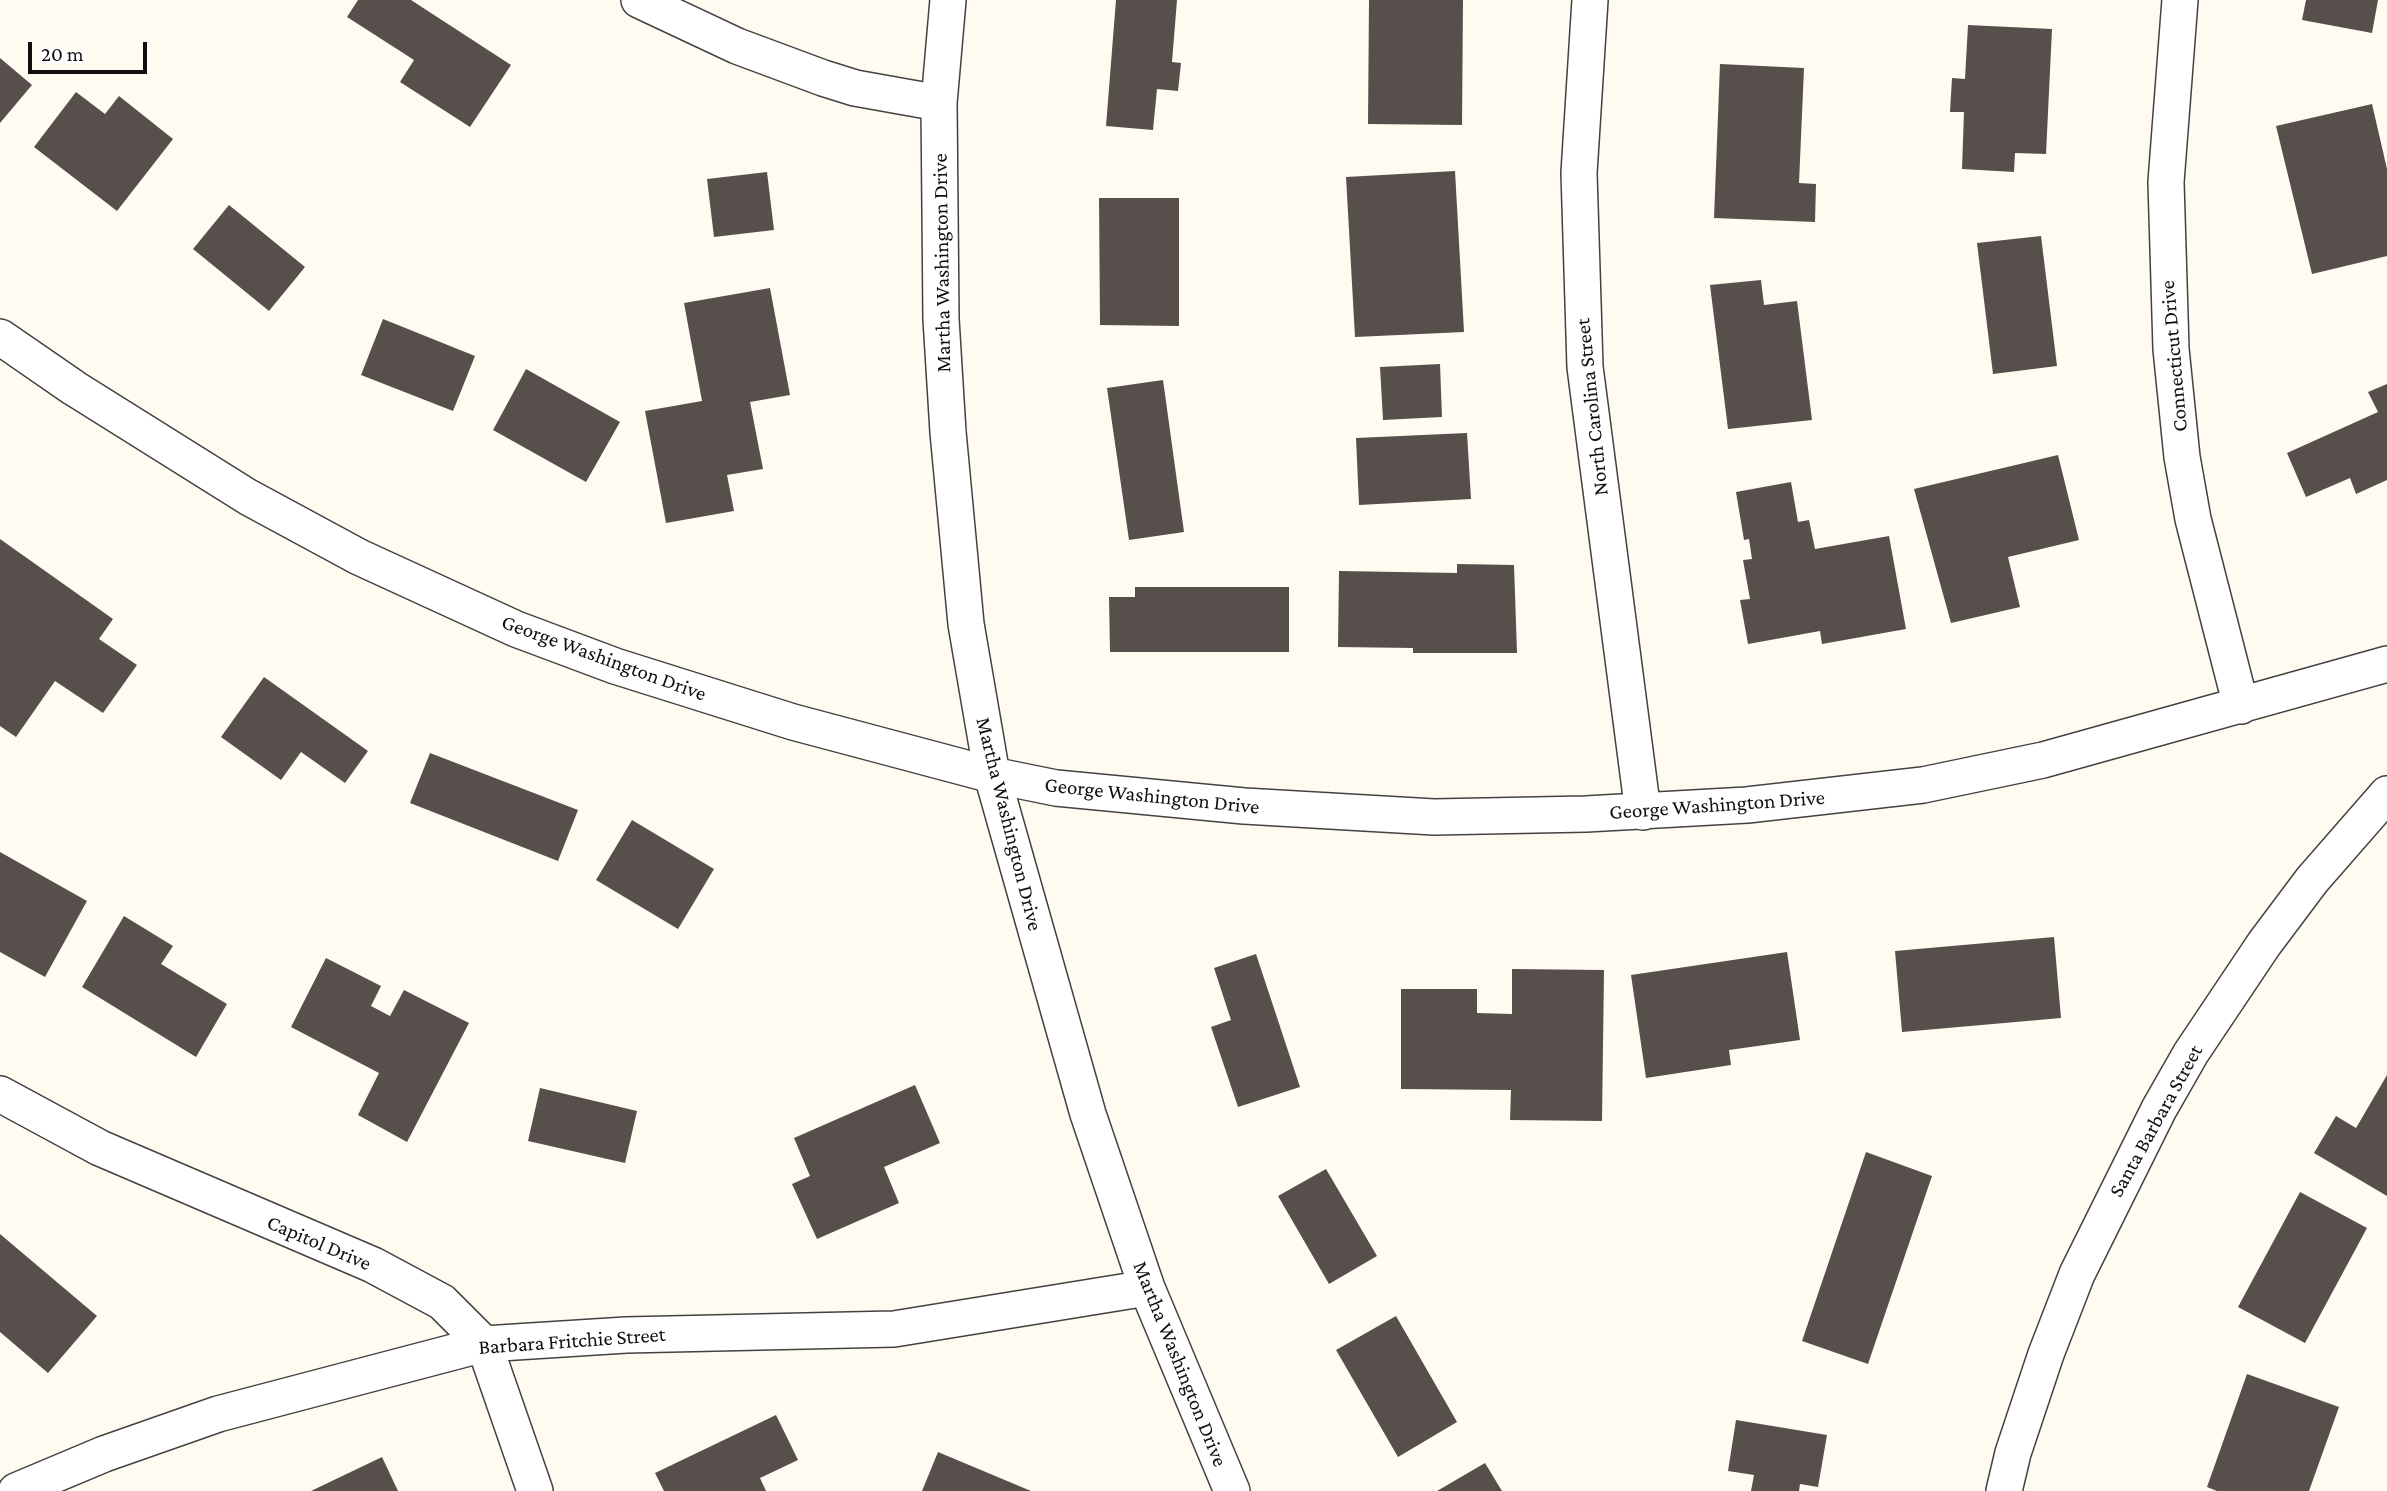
<!DOCTYPE html>
<html>
<head>
<meta charset="utf-8">
<style>
  body { margin:0 }
  #map { position:relative; width:2387px; height:1491px; overflow:hidden; background:#fffbf1; font-family:"Crimson Pro",serif }
  canvas { display:block }
  .scale { position:absolute; left:28px; top:42px; width:119px; height:32px; box-sizing:border-box; border:4px solid #0f0f0f; border-top:0; padding-left:9px; font-size:21px; line-height:24px; white-space:nowrap; color:#0f0f0f; -webkit-text-stroke:5px #fff; paint-order:stroke }
</style>
</head>
<body>
<div id="map">
<canvas width="2387" height="1491"></canvas>
<div class="scale">20 m</div>
</div>
<script>
const ctx = document.querySelector('canvas').getContext('2d');
ctx.lineJoin = 'round';
function paint(path, color) {
  ctx.fillStyle = color;
  ctx.fill(path, 'evenodd');
}
function toPath(rows) {
  const path = new Path2D();
  for (const r of rows) {
    path.moveTo(r[0], r[1]);
    for (let i = 2; i < r.length; i += 2) path.lineTo(r[i], r[i + 1]);
  }
  return path;
}
function stroke(path, color, width, dash) {
  ctx.strokeStyle = color;
  ctx.lineWidth = width;
  ctx.lineCap = dash ? 'butt' : 'round';
  ctx.setLineDash(dash || []);
  ctx.stroke(path);
}
function label(font, color, halo, rows, align = 'center') {
  ctx.font = font + ' "Crimson Pro",serif';
  ctx.lineWidth = 7;
  ctx.setLineDash([]);
  ctx.textBaseline = 'middle';
  ctx.strokeStyle = halo;
  ctx.fillStyle = color;
  for (const [text, x, y, turn = 0] of rows) {
    ctx.save();
    ctx.translate(x, y);
    ctx.rotate((+turn || 0) * Math.PI / 180);
    ctx.textAlign = isNaN(turn) ? turn : align;
    if (halo) ctx.strokeText(text, 0, 0);
    ctx.fillText(text, 0, 0);
    ctx.restore();
  }
}
paint(toPath([
  [358,0,411,0,511,65,470,127,400,82,414,60,347,17],
  [1116,0,1177,0,1172,62,1181,63,1178,91,1157,89,1153,130,1106,126],
  [1369,0,1463,0,1462,125,1368,124],
  [2306,0,2378,0,2372,33,2302,20],
  [1968,25,2052,29,2046,154,2015,153,2014,172,1962,169,1964,112,1950,112,1952,78,1965,79],
  [0,58,32,85,0,123],
  [1720,64,1804,68,1799,183,1816,184,1815,222,1714,218],
  [76,92,105,114,119,96,173,139,117,211,34,147],
  [2372,104,2387,169,2387,256,2312,274,2276,126],
  [1455,171,1464,332,1355,337,1346,177],
  [767,172,774,230,714,237,707,179],
  [1099,198,1179,198,1179,326,1100,325],
  [229,205,305,267,269,311,193,249],
  [2041,236,2057,366,1993,374,1977,243],
  [1761,280,1764,305,1797,301,1812,420,1728,429,1710,285],
  [770,288,790,395,750,402,763,469,727,475,734,511,666,523,645,411,702,401,684,303],
  [383,319,475,356,453,411,361,375],
  [1440,364,1442,417,1383,420,1380,367],
  [526,369,620,422,586,482,493,430],
  [1163,380,1184,532,1129,540,1107,388],
  [2387,384,2387,480,2356,494,2350,478,2306,497,2287,453,2378,412,2368,392],
  [1467,433,1471,499,1359,505,1356,438],
  [2058,455,2079,540,2008,557,2020,607,1951,623,1914,489],
  [1791,482,1798,522,1809,520,1815,549,1889,536,1906,629,1822,644,1820,631,1748,644,1740,600,1750,599,1743,560,1752,559,1749,539,1744,540,1736,492],
  [0,539,113,619,99,639,137,665,103,713,55,681,16,737,0,726],
  [1457,564,1514,565,1517,653,1413,653,1413,648,1338,647,1339,571,1457,573],
  [1135,587,1289,587,1289,652,1110,652,1109,597,1135,597],
  [264,677,368,751,345,783,301,752,281,780,221,737],
  [430,753,578,810,558,861,410,803],
  [632,820,714,869,678,929,596,880],
  [0,852,87,901,45,977,0,952],
  [124,916,173,946,161,964,227,1004,196,1057,82,987],
  [2054,937,2061,1018,1902,1032,1895,951],
  [1787,952,1800,1040,1729,1050,1731,1065,1646,1078,1631,975],
  [1256,954,1300,1087,1238,1107,1211,1027,1231,1020,1214,968],
  [326,958,381,986,371,1006,390,1016,404,990,469,1023,407,1142,358,1115,379,1073,291,1027],
  [1512,969,1604,970,1602,1121,1510,1120,1511,1090,1401,1089,1401,989,1477,989,1477,1013,1512,1014],
  [2387,1075,2387,1196,2314,1153,2336,1116,2356,1128],
  [915,1085,940,1143,884,1167,899,1203,817,1239,792,1184,810,1176,794,1138],
  [540,1088,637,1111,625,1163,528,1141],
  [1866,1152,1932,1176,1868,1364,1802,1341],
  [1326,1169,1377,1256,1329,1284,1278,1196],
  [2300,1192,2367,1228,2305,1343,2238,1307],
  [0,1234,97,1316,48,1373,0,1332],
  [1396,1316,1457,1422,1398,1457,1336,1350],
  [2247,1374,2339,1407,2309,1491,2217,1491,2207,1487],
  [776,1415,798,1460,760,1478,766,1491,664,1491,655,1473],
  [1736,1420,1827,1435,1818,1487,1800,1484,1799,1491,1751,1491,1754,1475,1728,1471],
  [938,1452,1031,1491,922,1491],
  [382,1457,398,1491,311,1491],
  [1485,1463,1502,1491,1437,1491]
]), '#574f4b');
const street = toPath([
  [639,0,737,46,823,78,855,88,939,103],
  [948,0,939,103,941,319,948,432,966,624,992,775,1088,1114,1147,1288,1232,1491],
  [1590,0,1579,173,1585,367,1643,812],
  [2180,0,2166,182,2171,349,2182,457,2193,519,2241,706],
  [0,337,74,388,248,497,359,557,516,629,615,666,793,722,992,775,1056,788,1244,806,1434,817,1586,814,1747,805,1923,785,2043,760,2387,664],
  [0,1094,100,1148,373,1265,442,1302,484,1344,535,1491],
  [16,1491,104,1454,218,1414,484,1344,626,1335,894,1329,1147,1288],
  [2004,1491,2013,1453,2046,1354,2077,1274,2159,1109,2191,1053,2264,944,2312,880,2387,794]
]);
stroke(street, '#424242', 38);
stroke(street, '#fff', 35);
label('21px', '#0f0f0f', '#fff', [
  ["Martha Washington Drive",942,263,-91],
  ["Connecticut Drive",2174,356,-95],
  ["North Carolina Street",1592,407,-96],
  ["George Washington Drive",604,658,20],
  ["George Washington Drive",1152,796,6],
  ["George Washington Drive",1717,805,-4],
  ["Martha Washington Drive",1009,824,76],
  ["Santa Barbara Street",2156,1121,-61],
  ["Capitol Drive",319,1243,23],
  ["Barbara Fritchie Street",572,1341,-4],
  ["Martha Washington Drive",1180,1364,68]
]);
</script>
</body>
</html>
